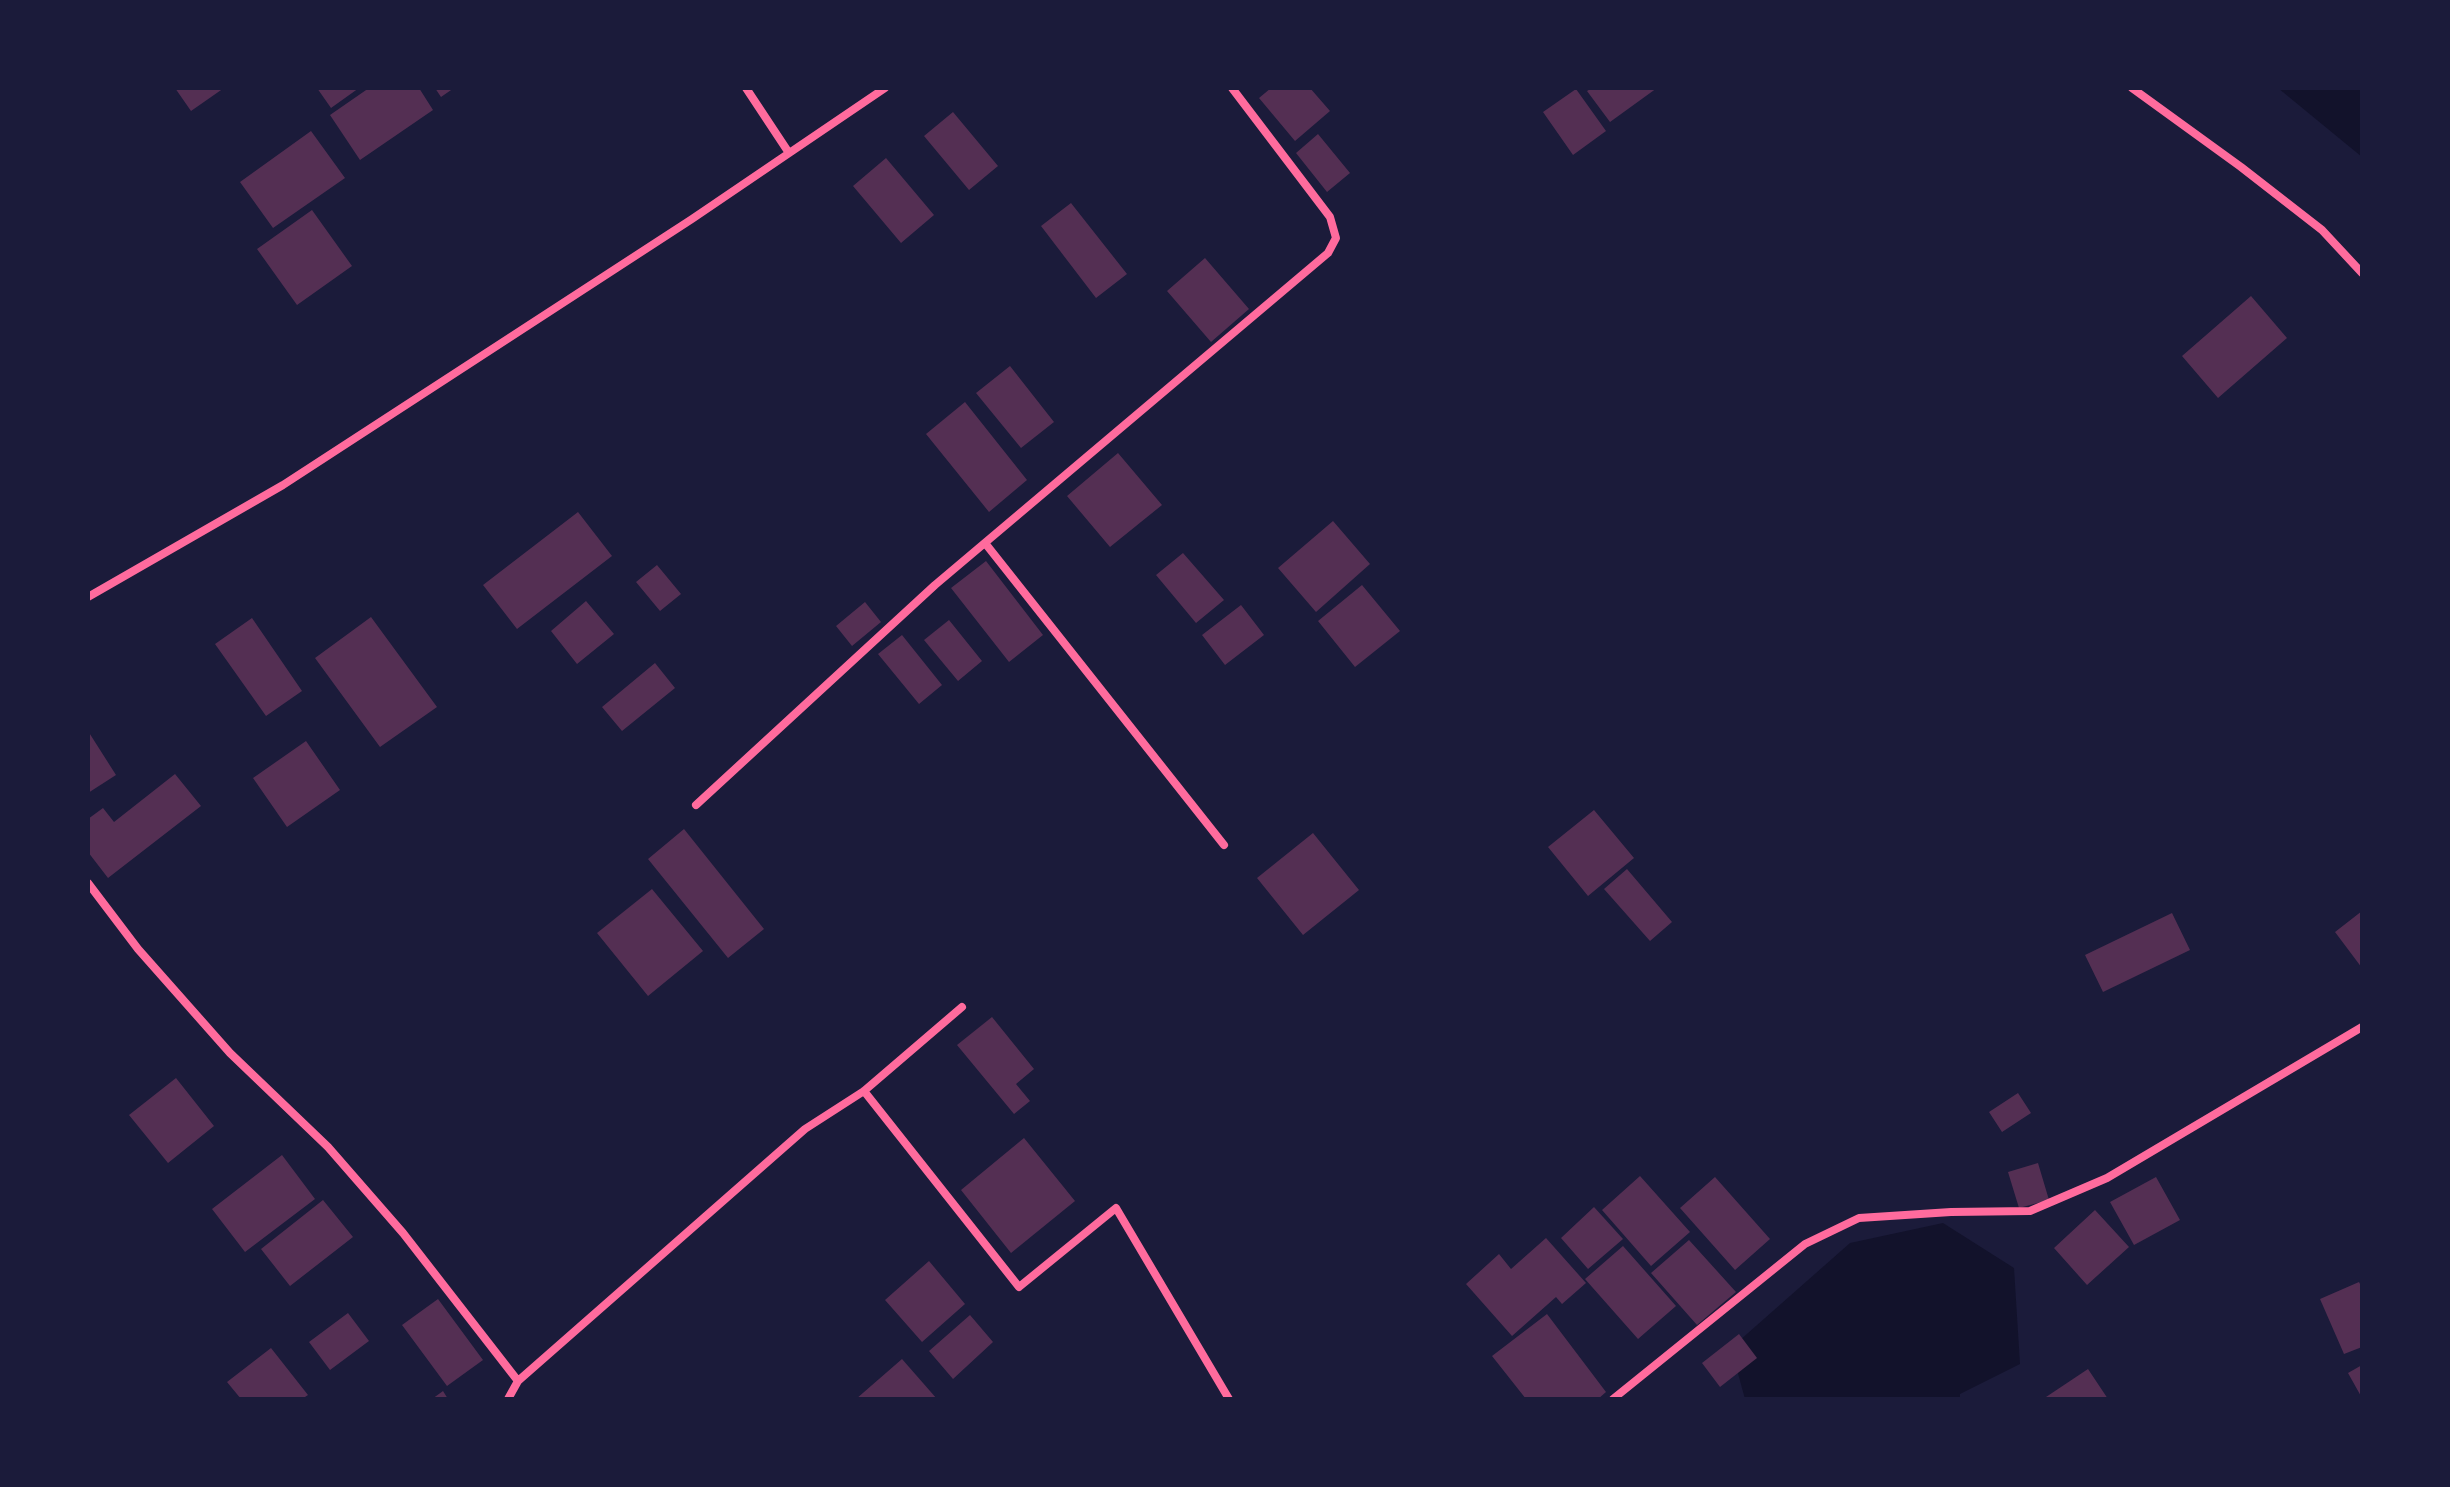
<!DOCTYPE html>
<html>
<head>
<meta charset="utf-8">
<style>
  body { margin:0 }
  #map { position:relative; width:2450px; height:1487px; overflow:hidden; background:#1b1b3a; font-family:"Zilla Slab",serif }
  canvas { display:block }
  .frame { position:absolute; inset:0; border:90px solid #1b1b3a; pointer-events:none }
</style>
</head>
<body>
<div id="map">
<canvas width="2450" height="1487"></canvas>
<div class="frame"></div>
</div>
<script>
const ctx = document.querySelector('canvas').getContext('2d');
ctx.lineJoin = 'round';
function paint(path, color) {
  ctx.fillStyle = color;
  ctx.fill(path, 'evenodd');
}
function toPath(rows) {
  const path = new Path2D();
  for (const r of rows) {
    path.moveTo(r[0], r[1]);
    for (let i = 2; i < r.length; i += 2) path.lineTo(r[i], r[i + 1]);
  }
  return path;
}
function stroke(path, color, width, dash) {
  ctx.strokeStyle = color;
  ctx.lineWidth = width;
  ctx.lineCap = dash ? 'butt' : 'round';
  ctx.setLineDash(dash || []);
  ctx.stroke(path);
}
paint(toPath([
  [2278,88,2362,88,2362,157],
  [1943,1223,2014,1268,2020,1364,1960,1394,1960,1399,1745,1399,1731,1348,1850,1243]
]), '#12122b');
paint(toPath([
  [175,88,224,88,191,111],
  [317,88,359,88,331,108],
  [369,88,419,88,433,110,360,160,330,115],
  [435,88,454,88,441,97],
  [1271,88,1310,88,1330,111,1295,141,1259,98],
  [1592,88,1657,88,1610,122,1587,91],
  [1576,89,1606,131,1573,155,1543,112],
  [953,112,998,166,969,190,924,136],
  [311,131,345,178,273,228,240,182],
  [1318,134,1350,173,1327,192,1296,153],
  [886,158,934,215,901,243,853,186],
  [1071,203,1127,274,1096,298,1041,226],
  [312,210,352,266,297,305,257,249],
  [1205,258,1249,309,1211,342,1167,291],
  [2251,296,2287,338,2218,398,2182,356],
  [1010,366,1054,422,1021,448,976,393],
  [965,402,1027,480,989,512,926,434],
  [1118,453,1162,505,1110,547,1067,496],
  [578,512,612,556,517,629,483,585],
  [1333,521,1370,564,1316,612,1278,568],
  [1183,553,1224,600,1196,623,1156,575],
  [986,561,1043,635,1009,662,951,588],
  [657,565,681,594,660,611,636,582],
  [1362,585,1400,631,1355,667,1318,621],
  [586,601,614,634,577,664,551,631],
  [865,602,881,622,852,646,836,626],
  [1241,605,1264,635,1225,665,1202,635],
  [371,617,437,707,380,747,315,658],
  [252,618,302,691,266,716,215,644],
  [949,620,982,661,958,681,924,640],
  [902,635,942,685,919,704,878,654],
  [655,663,675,688,622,731,602,707],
  [88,731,116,775,88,793],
  [306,741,340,790,287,827,253,778],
  [175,774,201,806,108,878,88,852,88,819,103,808,114,822],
  [1594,810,1634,858,1588,896,1548,847],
  [684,829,764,929,728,958,648,859],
  [1313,833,1359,890,1303,935,1257,878],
  [1627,869,1672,922,1650,941,1604,889],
  [652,889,703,951,648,996,597,933],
  [2362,911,2362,968,2335,932],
  [2172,913,2190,950,2103,992,2085,955],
  [992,1017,1034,1069,1016,1084,1030,1101,1014,1114,957,1045],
  [176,1078,214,1126,168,1163,129,1115],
  [2018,1093,2031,1113,2002,1132,1989,1112],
  [1024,1138,1075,1201,1011,1253,961,1190],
  [282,1155,315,1199,245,1252,212,1209],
  [2038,1163,2049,1200,2019,1208,2008,1172],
  [1640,1176,1690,1232,1651,1266,1602,1210],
  [1715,1177,1770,1239,1735,1270,1680,1208],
  [2156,1177,2180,1220,2134,1245,2110,1202],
  [323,1200,353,1237,290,1286,261,1249],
  [1594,1207,1623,1239,1588,1269,1561,1238],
  [2095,1210,2129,1247,2087,1285,2054,1248],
  [1546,1238,1586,1283,1562,1304,1556,1297,1512,1336,1466,1284,1499,1254,1511,1269],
  [1689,1240,1736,1292,1697,1325,1651,1273],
  [1623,1246,1676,1306,1638,1339,1585,1279],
  [929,1261,965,1304,922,1342,885,1300],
  [2359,1282,2362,1288,2362,1347,2344,1354,2320,1299],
  [438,1299,483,1360,447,1386,402,1325],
  [348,1313,369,1341,330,1370,309,1342],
  [1547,1314,1606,1392,1598,1399,1526,1399,1492,1356],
  [970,1315,993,1342,953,1379,929,1351],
  [1739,1334,1757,1358,1720,1387,1702,1363],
  [271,1348,308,1395,302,1399,241,1399,227,1382],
  [902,1359,937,1399,856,1399],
  [2362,1365,2362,1398,2348,1373],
  [2088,1369,2108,1399,2043,1399],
  [443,1391,448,1399,432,1399]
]), '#542f53');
stroke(toPath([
  [746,88,789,153],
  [2132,88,2241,167,2322,230,2362,273],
  [985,543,1224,845],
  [88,597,283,485,692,219,885,88],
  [696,805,935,585,1328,253,1336,238,1330,217,1232,88],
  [88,883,138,949,230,1053,328,1147,403,1233,518,1381],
  [864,1091,1019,1287,1116,1208,1229,1399],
  [508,1399,518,1381,805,1129,864,1091,962,1007],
  [1613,1399,1805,1244,1859,1218,1951,1212,2030,1211,2107,1178,2362,1027]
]), '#ff6b9d', 8);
</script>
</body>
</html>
